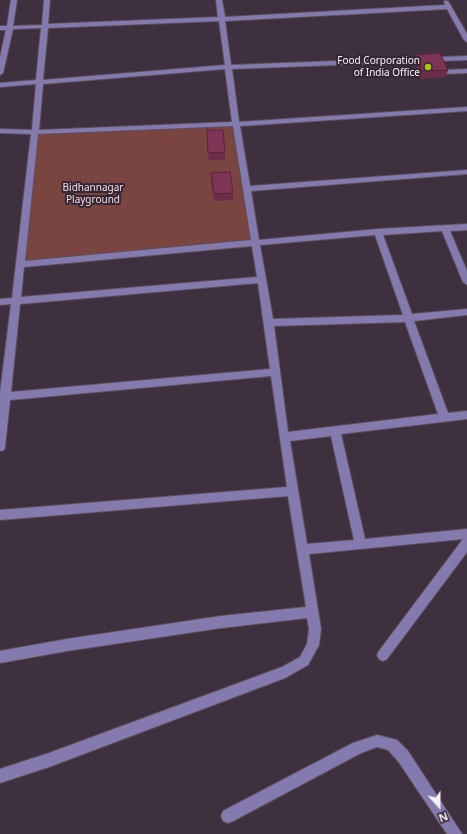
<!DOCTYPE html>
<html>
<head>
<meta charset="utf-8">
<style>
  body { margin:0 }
  #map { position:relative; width:467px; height:834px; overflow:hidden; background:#3f3040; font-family:"Noto Sans",sans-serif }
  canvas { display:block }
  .north { position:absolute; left:419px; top:786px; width:40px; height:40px; -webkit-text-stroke:3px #352636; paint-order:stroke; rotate:159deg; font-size:11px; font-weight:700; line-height:16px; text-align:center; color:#faf0fa }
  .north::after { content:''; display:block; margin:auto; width:14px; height:18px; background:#faf0fa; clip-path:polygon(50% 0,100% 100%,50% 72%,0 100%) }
</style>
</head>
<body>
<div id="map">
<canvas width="467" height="834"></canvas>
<div class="north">N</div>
</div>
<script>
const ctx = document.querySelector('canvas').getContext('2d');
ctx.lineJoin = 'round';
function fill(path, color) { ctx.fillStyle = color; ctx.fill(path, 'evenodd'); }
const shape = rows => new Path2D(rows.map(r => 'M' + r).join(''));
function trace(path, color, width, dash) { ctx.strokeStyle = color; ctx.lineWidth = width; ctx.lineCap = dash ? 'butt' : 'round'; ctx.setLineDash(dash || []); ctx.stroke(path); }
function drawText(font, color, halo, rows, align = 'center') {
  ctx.font = font + ' "Noto Sans",sans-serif'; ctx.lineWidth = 4; ctx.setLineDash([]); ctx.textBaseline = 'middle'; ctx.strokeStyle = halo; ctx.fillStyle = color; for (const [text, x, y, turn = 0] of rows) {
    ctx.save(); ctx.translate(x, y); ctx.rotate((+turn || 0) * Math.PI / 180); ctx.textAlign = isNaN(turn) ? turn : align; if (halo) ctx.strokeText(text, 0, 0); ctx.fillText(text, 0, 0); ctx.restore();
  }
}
const green = shape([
  [236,124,256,243,20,264,35,132]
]);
const minor = shape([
  [11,0,17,0,13,26,42,25,44,0,50,0,48,24,218,17,216,0,222,0,225,17,445,5,444,1,448,1,467,34,467,42,464,40,447,9,225,21,231,65,467,56,467,60,232,69,239,122,467,107,467,111,240,126,250,186,467,170,467,174,251,191,259,240,378,229,467,224,467,230,450,231,467,271,467,285,463,282,442,231,383,235,412,314,467,309,467,315,414,321,448,413,467,411,467,419,341,434,365,539,467,529,467,552,387,659,383,661,379,659,377,655,379,651,463,539,309,554,321,629,319,645,308,665,285,678,49,767,0,783,0,769,49,753,282,667,300,657,307,644,309,629,307,618,221,628,67,651,0,663,0,651,67,639,221,616,306,607,288,496,0,520,0,510,287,487,271,376,10,400,5,447,4,450,0,451,0,393,11,304,0,305,0,299,12,298,31,134,0,133,0,129,32,130,36,84,0,87,0,83,36,80,41,28,13,29,3,73,0,75,0,57,6,30,0,30,0,26,7,26,11,0],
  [219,21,225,65,43,80,48,28,219,21],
  [225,69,232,122,39,130,43,84,225,69],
  [233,126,251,240,25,261,38,134,233,126],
  [375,235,403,315,273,319,260,245,375,235],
  [252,246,257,277,21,297,24,267,252,246],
  [258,283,270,369,11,392,20,304,258,283],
  [405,322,438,414,288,432,274,326,405,322],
  [331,436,354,540,307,544,290,441,331,436],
  [467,69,467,73,443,74,440,72,443,70,467,69],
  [377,735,397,740,408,751,462,834,447,834,398,761,388,750,377,747,361,753,233,821,228,823,223,821,221,816,223,811,353,743,377,735]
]);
const wall = shape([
  [415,55,448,70,446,77,421,79,413,62],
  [207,137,225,152,225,160,209,160],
  [211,173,233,193,233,200,214,201,211,181]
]);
const building = shape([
  [440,53,448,70,422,71,415,55,440,53],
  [207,130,223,130,225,152,208,153,207,130],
  [230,172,233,193,214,194,211,173,230,172]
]);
const markers = [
  [428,67,4,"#afc504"]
];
const farPoinames = [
  ["Food Corporation",420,61],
  ["of India Office",420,73]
];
const farParknames = [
  ["Bidhannagar",93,188],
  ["Playground",93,200]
];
fill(green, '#7a4540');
trace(minor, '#5d4f5e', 2);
fill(minor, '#847aad');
fill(wall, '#6c2d49');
fill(building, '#7e3455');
trace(building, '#58243c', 1);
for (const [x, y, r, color] of markers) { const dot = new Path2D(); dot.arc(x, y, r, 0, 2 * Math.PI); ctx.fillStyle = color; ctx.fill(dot); trace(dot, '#352636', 1.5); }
drawText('10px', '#faf0fa', '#352636', farPoinames, 'right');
drawText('10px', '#f6dddb', '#352636', farParknames);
</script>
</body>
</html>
